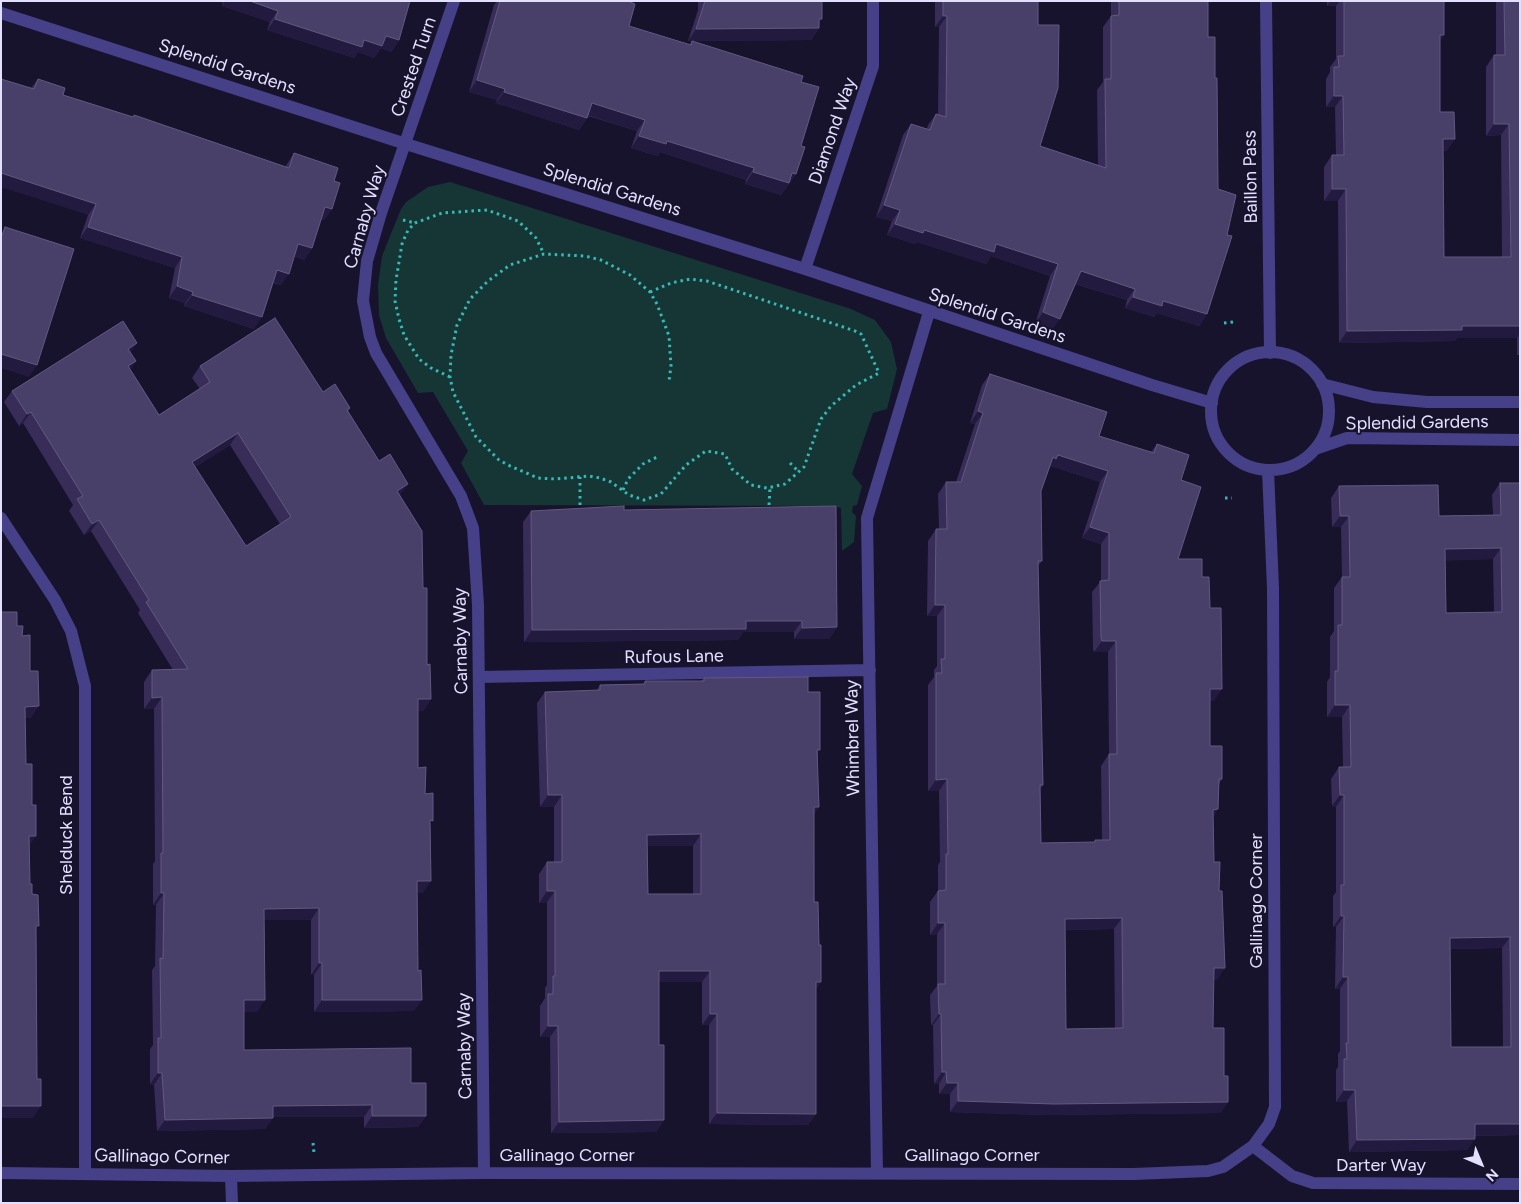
<!DOCTYPE html>
<html>
<head>
<meta charset="utf-8">
<style>
  body { margin:0 }
  #map { position:relative; width:1521px; height:1204px; overflow:hidden; background:#18132c; font-family:Figtree,sans-serif }
  canvas { display:block }
  .frame { position:absolute; inset:0; border:2px solid #e3dffe; pointer-events:none }
  .north { position:absolute; left:1456px; top:1139px; width:50px; height:50px; -webkit-text-stroke:4px #18132c; paint-order:stroke; rotate:135deg; font-size:14px; font-weight:700; line-height:20px; text-align:center; color:#e3dffe }
  .north::after { content:''; display:block; margin:auto; width:18px; height:22px; background:#e3dffe; clip-path:polygon(50% 0,100% 100%,50% 72%,0 100%) }
</style>
</head>
<body>
<div id="map">
<canvas width="1521" height="1204"></canvas>
<div class="frame"></div>
<div class="north">N</div>
</div>
<script>
const ctx = document.querySelector('canvas').getContext('2d');
ctx.lineJoin = 'round';
function fill(path, color) { ctx.fillStyle = color; ctx.fill(path, 'evenodd'); }
const shape = rows => new Path2D(rows.map(r => 'M' + r).join(''));
function trace(path, color, width, dash) { ctx.strokeStyle = color; ctx.lineWidth = width; ctx.lineCap = dash ? 'butt' : 'round'; ctx.setLineDash(dash || []); ctx.stroke(path); }
function drawText(font, color, halo, rows, align = 'center') {
  ctx.font = font + ' Figtree,sans-serif'; ctx.lineWidth = 4; ctx.setLineDash([]); ctx.textBaseline = 'middle'; ctx.strokeStyle = halo; ctx.fillStyle = color; for (const [text, x, y, turn = 0] of rows) {
    ctx.save(); ctx.translate(x, y); ctx.rotate((+turn || 0) * Math.PI / 180); ctx.textAlign = isNaN(turn) ? turn : align; if (halo) ctx.strokeText(text, 0, 0); ctx.fillText(text, 0, 0); ctx.restore();
  }
}
const green = shape([
  [450,182,851,309,875,320,891,342,897,369,887,409,873,413,852,474,862,486,857,505,853,506,852,512,856,516,854,542,842,551,841,508,832,506,484,505,461,463,468,451,433,392,418,393,386,338,379,315,378,285,382,256,401,209,406,202,428,187]
]);
const path = shape([
  [403,220,415,223],
  [650,292,671,283,690,279,707,281,855,331,861,334,879,373,856,385,831,406,821,419,804,467,785,484,767,488,751,485,732,469,725,454,706,451,686,465,661,494,644,500,629,495,611,482,600,478,589,476,556,479,538,478,510,466,499,460,476,437,453,392,450,377,451,355,457,325,470,299,488,281,510,265,544,254,585,256,601,260,630,275,650,292,657,304,669,336,671,366,669,381],
  [1224,323,1233,322],
  [450,377,431,368,419,359,404,335,399,319,395,301,396,280,402,244,408,230,415,223,442,213,487,210,518,221,536,238,544,254],
  [790,463,799,472],
  [623,490,628,479,643,464,657,457],
  [1225,498,1232,498],
  [580,505,580,477],
  [769,505,770,488],
  [313,1143,314,1153]
]);
const minor = shape([
  [454,1,381,213,367,261,363,301,370,337,376,353,461,496,473,528,478,605,484,1173],
  [1266,1,1270,353],
  [1,13,406,144,805,269,1152,385,1212,403],
  [805,269,873,66,873,1],
  '1211 411a59 59 0 1 1 118 0a59 59 0 1 1-118 0Z',
  [1322,384,1373,397,1427,402,1520,402],
  [1315,449,1347,438,1520,440],
  [1,518,55,600,71,631,85,686,85,1173],
  [479,677,870,670],
  [1253,1146,1292,1176,1313,1183,1520,1184],
  [1,1173,231,1176,484,1173,1134,1174,1208,1171,1223,1167,1253,1146,1269,1124,1275,1107,1273,588,1268,470],
  [877,1173,867,518,929,312],
  [231,1176,232,1203]
]);
const wall = shape([
  [223,1,410,1,399,40,391,52,381,48,374,58,358,52,354,58,267,30,270,22,222,6],
  [497,1,628,1,629,26,689,45,692,41,801,82,801,146,796,174,781,195,745,184,746,180,660,152,658,156,631,148,637,131,588,116,587,118,579,130,496,103,497,100,469,92,494,5],
  [698,1,822,1,819,28,811,40,688,41,698,10],
  [935,1,1038,1,1040,146,1098,165,1097,90,1103,82,1103,27,1111,16,1111,1,1208,1,1207,314,1199,326,1157,313,1154,317,1125,308,1127,300,1075,284,1052,330,1035,324,1050,276,991,256,986,264,917,242,915,244,887,235,892,221,876,217,903,135,911,124,927,129,928,125,936,114,938,115,939,27,935,27],
  [1327,1,1444,1,1444,35,1440,41,1440,112,1447,151,1443,151,1444,257,1502,257,1501,135,1486,136,1486,67,1494,55,1496,55,1496,1,1520,1,1520,355,1517,355,1517,338,1457,338,1454,341,1339,343,1338,201,1324,201,1324,167,1332,155,1336,155,1335,107,1326,107,1326,79,1330,72,1330,67,1336,59,1336,6,1327,6],
  [38,79,63,95,133,117,134,115,285,167,294,153,334,181,332,209,324,220,321,220,312,248,304,260,294,256,281,285,273,283,254,329,184,306,185,303,169,298,175,268,80,238,88,215,31,88],
  [137,343,130,352,136,361,130,369,159,415,200,389,192,378,200,366,323,392,350,408,348,411,400,495,423,588,427,665,431,699,423,711,418,711,418,768,425,794,430,825,423,893,417,893,414,1011,314,1012,314,975,311,975,311,920,264,920,257,1012,244,1012,244,1050,411,1083,426,1116,418,1127,364,1128,364,1117,273,1117,265,1129,157,1131,154,1085,150,1084,150,1049,153,1045,152,970,155,966,156,905,153,905,153,864,155,861,154,709,144,709,144,682,152,670,173,670,138,613,140,610,91,531,84,535,69,511,73,505,23,423,19,426,4,402,12,391],
  [230,445,280,524,246,546,195,467],
  [990,374,1099,436,1151,452,1157,444,1181,480,1178,559,1202,577,1210,608,1214,701,1210,701,1210,746,1222,779,1219,784,1213,817,1217,980,1213,980,1213,1028,1224,1076,1228,1102,1220,1113,1046,1115,950,1112,950,1094,939,1094,939,1084,934,1084,933,1025,931,1025,930,995,937,986,937,934,930,935,930,902,938,891,938,865,940,862,939,791,928,791,928,685,934,677,934,670,937,666,937,616,927,616,928,541,936,529,939,529,938,494,946,482,956,482,975,424,970,423,982,385],
  [1051,466,1100,482,1082,538,1101,544,1101,581,1092,592,1093,649,1094,652,1108,652,1109,754,1101,766,1102,840,1095,840,1094,843,1041,843,1040,789,1043,785,1038,566,1042,561,1041,491,1049,469],
  [1114,929,1115,1028,1066,1029,1065,930],
  [1500,483,1520,483,1520,1135,1475,1136,1467,1150,1349,1152,1347,1101,1336,1102,1336,1070,1338,1067,1338,1054,1340,1051,1340,989,1335,989,1336,927,1333,927,1333,896,1336,892,1336,807,1332,806,1331,779,1339,767,1343,767,1342,717,1327,717,1327,682,1330,677,1330,637,1334,631,1334,588,1342,577,1341,527,1332,527,1331,498,1339,486,1439,516,1493,515,1492,495],
  [1493,559,1494,612,1446,613,1445,560],
  [1502,948,1503,1047,1451,1047,1450,949],
  [624,510,837,627,829,639,794,639,794,632,743,632,738,640,524,642,523,522,531,511],
  [704,678,808,692,818,753,814,814,816,1114,808,1125,709,1124,709,1025,702,1025,702,982,659,982,659,1045,664,1120,656,1132,551,1133,550,1037,540,1037,540,1006,545,998,545,988,547,985,547,902,539,903,539,874,547,862,554,862,554,807,540,807,537,703,545,692,596,691,600,685,643,684,645,681,701,681],
  [647,846,693,846,693,894,648,894]
]);
const shadedWall = shape([
  [225,1,250,1,278,11,270,22,222,6],
  [1330,1,1340,1,1336,6,1327,6],
  [943,16,947,16,939,27,935,27],
  [275,19,364,40,386,36,399,40,391,52,381,48,374,58,358,52,354,58,267,30],
  [822,19,816,28,819,28,811,40,688,41,696,29],
  [1440,35,1444,35,1436,47],
  [477,80,505,89,497,100,469,92],
  [504,92,587,118,579,130,496,103],
  [1334,96,1343,96,1335,107,1326,107],
  [592,103,645,120,637,131,584,114],
  [1494,124,1509,124,1501,135,1486,136],
  [639,136,667,141,754,168,746,180,660,152,658,156,631,148],
  [1443,139,1455,139,1447,151,1435,151],
  [753,172,792,173,796,174,781,195,745,184],
  [1,173,96,204,88,215,1,187],
  [1332,189,1346,189,1338,201,1324,201],
  [884,205,900,210,892,221,876,217],
  [325,207,332,209,324,220,317,219],
  [895,224,996,244,1058,264,1050,276,991,256,986,264,917,242,915,244,887,235],
  [88,227,182,257,175,268,80,238],
  [298,244,312,248,304,260,290,255],
  [277,270,289,274,281,285,270,281],
  [1081,271,1135,289,1127,300,1073,283],
  [177,286,193,292,185,303,169,298],
  [192,295,262,317,254,329,184,306],
  [1133,297,1163,301,1207,314,1199,326,1157,313,1154,317,1125,308],
  [1043,312,1060,319,1052,330,1035,324],
  [1462,326,1520,326,1520,334,1517,338,1457,338,1454,341,1339,343,1347,331],
  [137,343,129,355,128,349],
  [1,354,37,365,29,377,1,368],
  [136,361,128,373,128,366],
  [978,411,983,413,975,424,970,423],
  [31,412,23,423,19,426,27,414],
  [238,433,230,445,184,474,192,462],
  [1058,455,1108,471,1100,482,1051,466,1048,470,1053,457],
  [408,484,400,495,389,502,397,491],
  [1340,516,1349,516,1341,527,1332,527],
  [99,520,91,531,84,535,92,524],
  [1090,527,1109,533,1101,544,1082,538],
  [1501,548,1493,559,1437,561,1445,549],
  [935,605,945,605,937,616,927,616],
  [746,621,802,621,794,632,743,632,738,640,524,642,532,630],
  [837,627,829,639,794,639,802,628],
  [1102,641,1116,641,1108,652,1094,652],
  [1210,689,1222,689,1214,701,1202,701],
  [162,697,154,709,144,709,152,698],
  [418,699,431,699,423,711,410,711],
  [1335,705,1350,705,1342,717,1327,717],
  [39,706,31,718,17,718,25,707],
  [947,779,939,791,928,791,936,780],
  [548,795,562,795,554,807,540,807],
  [1340,795,1344,795,1336,807,1332,806],
  [814,807,819,807,811,819],
  [1218,809,1211,821,1213,810],
  [701,834,693,846,639,846,647,835],
  [29,836,36,836,28,847],
  [417,881,431,881,423,893,409,893],
  [547,891,555,891,547,902,539,903],
  [161,893,164,893,156,905,153,905],
  [319,908,311,920,256,920,264,909],
  [1341,916,1344,916,1336,927,1333,927],
  [1122,918,1114,929,1057,930,1065,919],
  [938,923,945,923,937,934,930,935],
  [1510,937,1502,948,1442,949,1450,938],
  [319,963,322,963,314,975,311,975],
  [1214,968,1225,968,1217,980,1206,980],
  [659,971,710,971,702,982,651,982],
  [1343,977,1348,977,1340,989,1335,989],
  [816,982,821,982,813,994],
  [244,1000,265,1000,257,1012,236,1012],
  [322,1000,422,1000,414,1011,314,1012],
  [710,1014,717,1014,709,1025,702,1025],
  [939,1014,941,1014,933,1025,931,1025],
  [548,1026,558,1026,550,1037,540,1037],
  [942,1072,946,1072,939,1084,934,1084],
  [158,1073,162,1073,154,1085,150,1084],
  [947,1083,958,1083,950,1094,939,1094],
  [1344,1090,1355,1090,1347,1101,1336,1102],
  [958,1101,1228,1102,1220,1113,1046,1115,950,1112],
  [372,1105,364,1117,265,1117,273,1106],
  [1,1106,41,1106,33,1118,1,1118],
  [717,1113,816,1114,808,1125,709,1124],
  [372,1116,426,1116,418,1127,364,1128],
  [273,1118,265,1129,157,1131,165,1120],
  [664,1120,656,1132,551,1133,559,1122],
  [1475,1124,1520,1124,1520,1135,1467,1136],
  [1475,1139,1467,1150,1349,1152,1357,1140]
]);
const building = shape([
  [250,1,410,1,399,40,386,36,382,46,364,40,362,47,275,19,278,11,250,1],
  [500,1,628,1,635,4,629,26,691,45,692,41,803,76,801,82,819,87,801,146,805,147,796,174,792,173,789,183,753,172,754,168,667,141,666,144,639,136,645,120,592,103,587,118,504,92,505,89,477,80,500,1],
  [705,1,822,1,822,19,819,19,819,28,696,29,705,1],
  [943,1,1038,1,1038,25,1059,25,1058,88,1040,146,1106,168,1105,79,1111,79,1111,16,1119,15,1119,1,1208,1,1208,37,1215,37,1215,78,1217,78,1218,189,1236,195,1227,235,1232,236,1207,314,1163,301,1162,306,1133,297,1135,289,1081,271,1060,319,1043,312,1058,264,996,244,994,252,924,230,923,233,895,224,900,210,884,205,911,124,930,130,936,114,946,117,947,16,943,16,943,1],
  [1344,1,1444,1,1444,35,1440,35,1440,112,1454,112,1455,139,1443,139,1444,257,1511,257,1509,124,1494,124,1494,55,1505,55,1504,1,1520,1,1520,326,1462,326,1462,330,1347,331,1346,189,1332,189,1332,155,1344,155,1343,96,1334,96,1334,67,1339,67,1338,56,1344,56,1344,1],
  [1,79,34,89,38,79,65,88,63,95,133,117,134,115,289,168,294,153,338,168,334,181,340,183,332,209,325,207,312,248,298,244,289,274,277,270,262,317,192,295,193,292,177,286,182,257,88,227,96,204,1,173,1,79],
  [5,227,74,249,37,365,1,354,1,238,5,227],
  [275,318,323,392,335,384,350,408,347,410,379,461,390,454,408,484,397,491,422,531,423,588,427,588,427,665,430,664,431,699,418,699,418,768,426,767,425,794,433,793,433,821,430,820,431,881,417,881,418,971,421,970,422,1000,322,1000,322,963,319,963,319,908,264,909,265,1000,244,1000,244,1050,411,1048,411,1083,426,1083,426,1116,372,1116,372,1105,273,1106,273,1118,165,1120,162,1073,158,1073,158,1038,161,1038,160,958,163,959,164,893,161,893,161,853,163,853,162,697,152,698,152,670,188,669,146,602,149,600,99,520,92,524,77,499,83,496,31,412,27,414,12,391,123,321,137,343,128,349,136,361,128,366,159,415,210,382,200,366,275,318],
  [238,433,291,517,246,546,192,462,238,433],
  [990,374,1107,412,1099,436,1154,453,1157,444,1189,455,1181,480,1201,487,1178,559,1202,559,1202,577,1209,577,1210,608,1221,608,1222,689,1210,689,1210,746,1222,746,1222,779,1219,779,1218,809,1213,810,1214,862,1220,862,1219,891,1222,891,1225,968,1214,968,1213,1028,1224,1028,1224,1076,1228,1076,1228,1102,1054,1104,958,1101,958,1083,947,1083,946,1072,942,1072,941,1014,939,1014,938,984,945,984,945,923,938,923,938,891,946,890,946,854,948,854,947,779,936,780,936,673,942,673,941,659,945,659,945,605,935,605,936,529,947,529,946,482,961,482,983,413,978,411,990,374],
  [1058,455,1108,471,1090,527,1109,533,1109,580,1100,581,1101,637,1102,641,1116,641,1117,754,1109,754,1110,840,1095,840,1095,842,1041,843,1040,785,1043,785,1038,561,1042,561,1041,491,1053,457,1056,459,1058,455],
  [1122,918,1123,1028,1066,1029,1065,919,1122,918],
  [1500,483,1520,483,1520,1124,1475,1124,1475,1139,1357,1140,1355,1090,1344,1090,1344,1059,1347,1059,1346,1043,1348,1043,1348,977,1343,977,1344,916,1341,916,1341,885,1344,885,1344,795,1340,795,1339,767,1351,767,1350,705,1335,705,1335,671,1338,671,1338,625,1342,625,1342,577,1350,577,1349,516,1340,516,1339,486,1438,485,1439,516,1501,515,1500,483],
  [1501,548,1502,612,1446,613,1445,549,1501,548],
  [1510,937,1511,1047,1451,1047,1450,938,1510,937],
  [624,506,624,510,836,506,837,627,802,628,802,621,746,621,746,629,532,630,531,511,624,506],
  [1,612,17,612,17,626,23,626,22,636,30,635,30,671,38,671,39,706,25,707,26,764,32,764,32,805,36,805,36,836,29,836,30,884,32,884,32,894,38,895,39,926,36,926,37,1079,41,1079,41,1106,1,1106,1,612],
  [808,677,808,692,820,692,820,750,817,750,819,807,814,807,814,902,818,902,819,945,821,945,821,982,816,982,816,1114,717,1113,717,1014,710,1014,710,971,659,971,659,1045,664,1045,664,1120,559,1122,558,1026,548,1026,548,994,553,994,553,976,555,976,555,891,547,891,547,862,562,862,562,795,548,795,545,692,600,690,600,685,645,684,645,681,704,681,704,678,808,677],
  [701,834,701,894,648,894,647,835,701,834]
]);
const streetNames = [
  ["Splendid Gardens",227,67,18],
  ["Crested Turn",414,67,-71],
  ["Diamond Way",833,131,-71],
  ["Baillon Pass",1251,177,-91],
  ["Splendid Gardens",612,190,17],
  ["Carnaby Way",365,217,-74],
  ["Splendid Gardens",997,316,18],
  ["Splendid Gardens",1417,423,-1],
  ["Carnaby Way",461,641,-91],
  ["Rufous Lane",674,657,-1],
  ["Whimbrel Way",853,738,-91],
  ["Shelduck Bend",67,835,-90],
  ["Gallinago Corner",1257,901,-90],
  ["Carnaby Way",465,1046,-91],
  ["Gallinago Corner",567,1156],
  ["Gallinago Corner",972,1156],
  ["Gallinago Corner",162,1157,1],
  ["Darter Way",1381,1166]
];
fill(green, '#163535');
trace(path, '#37bab7', 3, [2.5, 4]);
trace(minor, '#454088', 12);
fill(wall, '#372d58');
fill(shadedWall, '#231b3f');
fill(building, '#49406a');
trace(building, '#625981', 1);
drawText('18px', '#e3dffe', '#18132c', streetNames);
</script>
</body>
</html>
